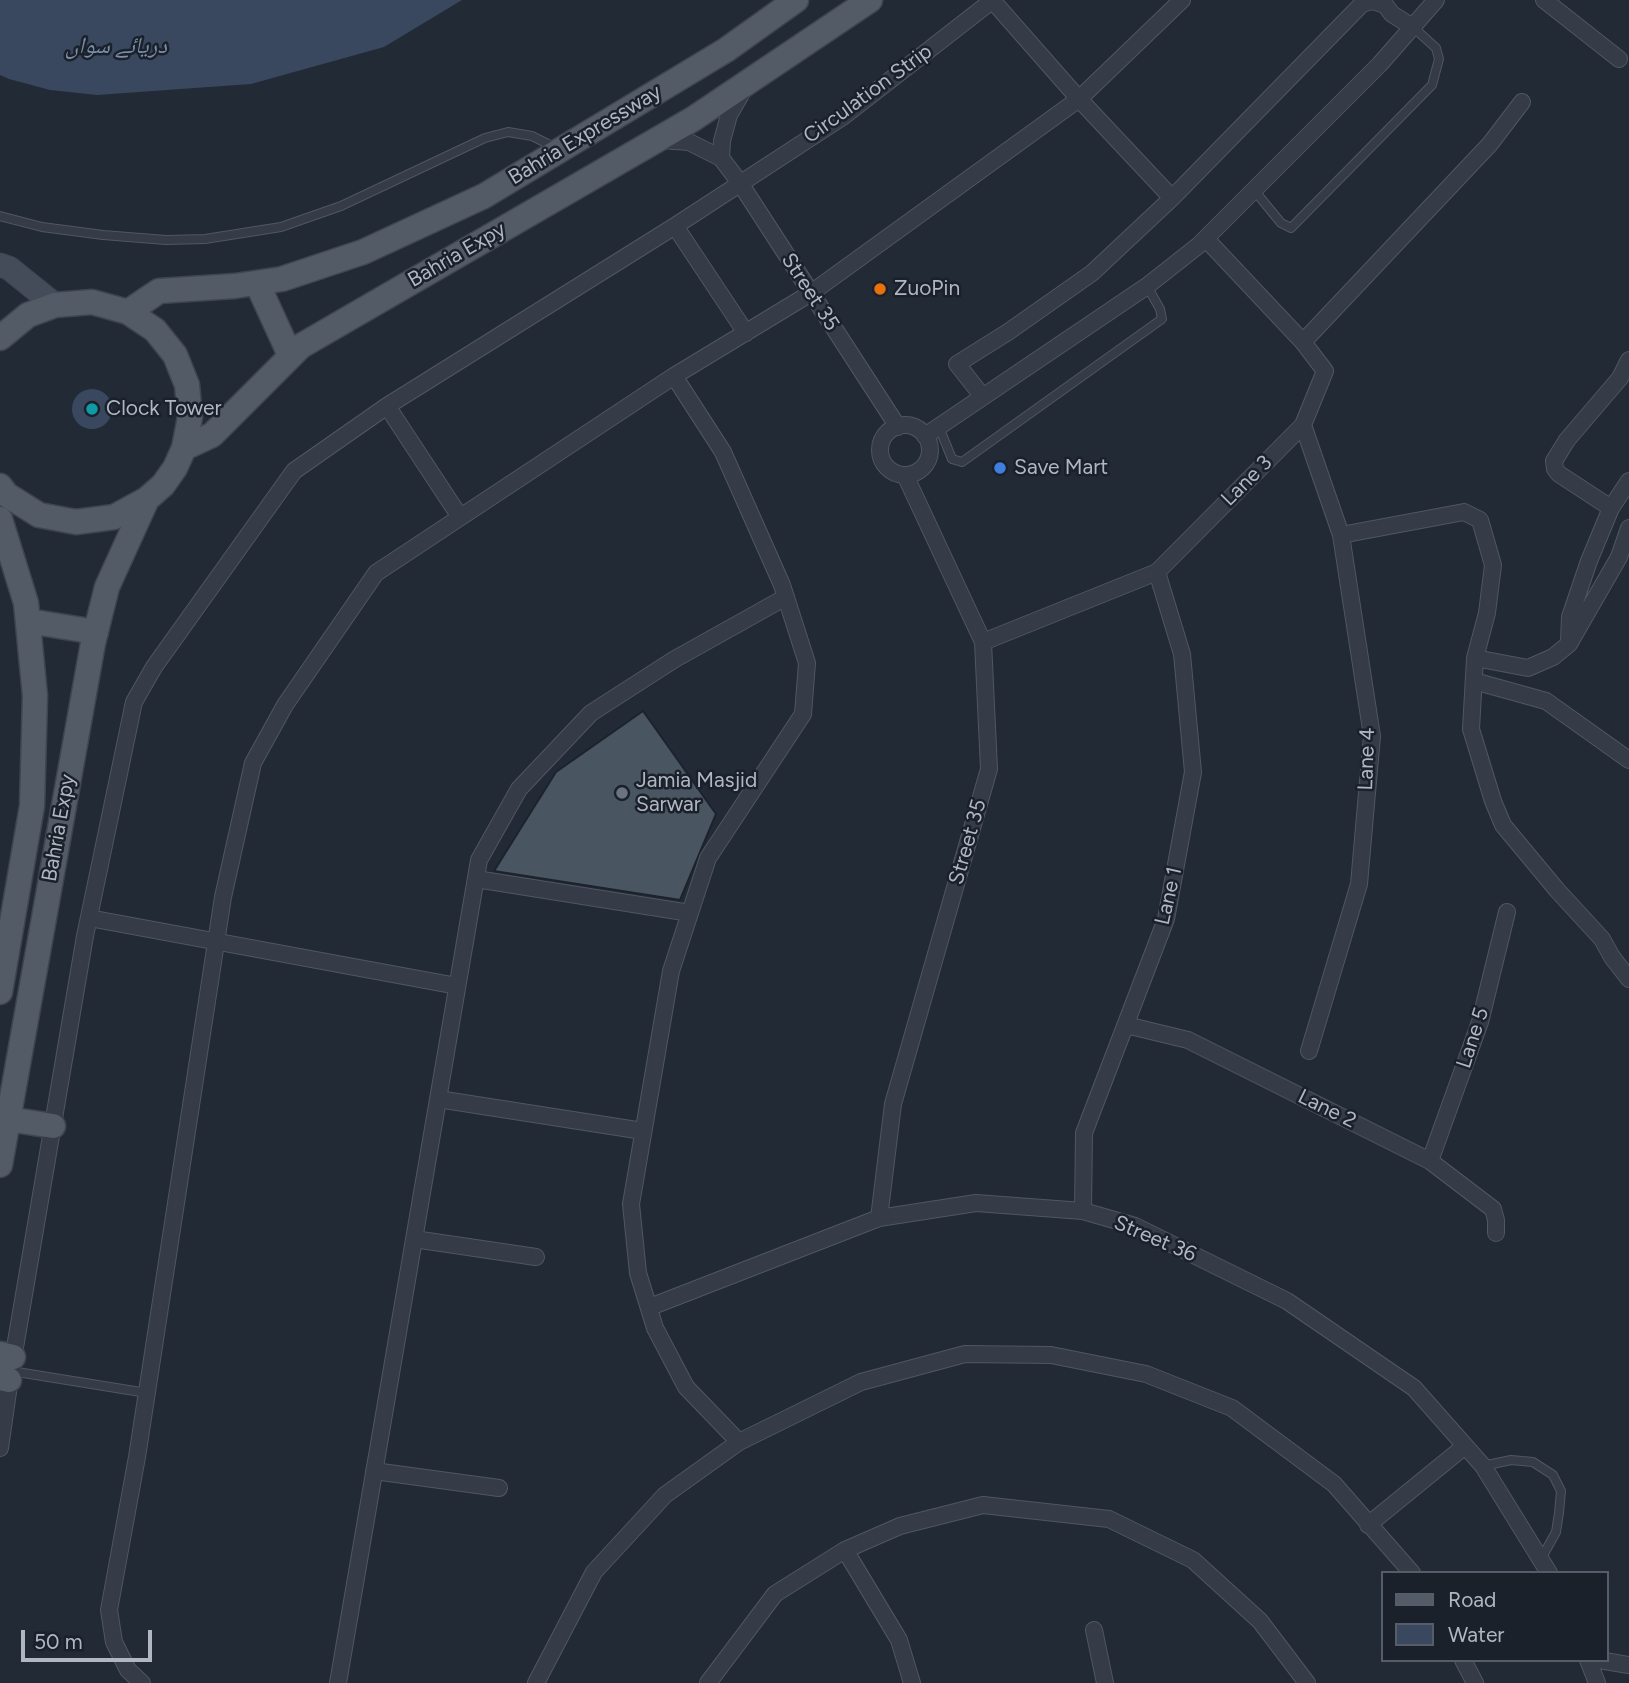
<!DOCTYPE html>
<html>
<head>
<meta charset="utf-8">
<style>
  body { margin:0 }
  #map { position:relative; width:1629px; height:1683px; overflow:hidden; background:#222a36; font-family:Figtree,sans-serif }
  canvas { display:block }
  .legend { position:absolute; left:1381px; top:1571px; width:228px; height:91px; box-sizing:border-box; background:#1b212b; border:2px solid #575d68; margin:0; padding:9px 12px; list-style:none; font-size:21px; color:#b0b7c3 }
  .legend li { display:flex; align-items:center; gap:14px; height:35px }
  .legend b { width:35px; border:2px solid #575d68 }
  .scale { position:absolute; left:21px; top:1630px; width:131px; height:32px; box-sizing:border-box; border:4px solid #b0b7c3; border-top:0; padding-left:9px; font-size:21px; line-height:24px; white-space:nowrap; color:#b0b7c3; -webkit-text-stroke:5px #1b212b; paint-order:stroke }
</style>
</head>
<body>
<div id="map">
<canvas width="1629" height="1683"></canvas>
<ul class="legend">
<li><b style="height:9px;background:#535b67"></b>Road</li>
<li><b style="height:19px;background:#39485e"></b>Water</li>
</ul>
<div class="scale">50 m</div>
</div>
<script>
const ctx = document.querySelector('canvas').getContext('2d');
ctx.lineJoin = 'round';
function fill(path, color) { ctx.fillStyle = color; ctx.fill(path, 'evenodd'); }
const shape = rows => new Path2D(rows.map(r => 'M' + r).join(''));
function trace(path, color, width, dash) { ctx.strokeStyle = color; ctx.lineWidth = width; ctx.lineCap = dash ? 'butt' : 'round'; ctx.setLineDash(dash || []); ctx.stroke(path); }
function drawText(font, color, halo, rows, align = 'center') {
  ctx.font = font + ' Figtree,"Noto Naskh Arabic",sans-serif'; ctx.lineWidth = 5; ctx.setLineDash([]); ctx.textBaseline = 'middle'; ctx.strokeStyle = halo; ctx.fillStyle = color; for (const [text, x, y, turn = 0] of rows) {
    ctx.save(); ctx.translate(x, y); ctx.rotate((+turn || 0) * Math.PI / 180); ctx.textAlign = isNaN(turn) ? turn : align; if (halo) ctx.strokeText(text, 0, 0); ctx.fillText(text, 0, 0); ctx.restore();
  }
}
const water = shape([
  [0,0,462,0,384,47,251,84,97,95,50,90,9,79,0,75],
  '72 409a20 20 0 1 1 40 0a20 20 0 1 1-40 0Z'
]);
const building = shape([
  [643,711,716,814,680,900,494,871,556,772,643,711]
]);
const lane = shape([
  [1254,190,1281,223,1291,228,1432,85,1439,59,1436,48,1414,28],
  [0,216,42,227,103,235,166,240,205,239,281,227,341,206,485,138,508,132,532,136,556,148],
  [939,427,952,459,962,462,1162,319,1160,309,1147,286],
  [11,1371,147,1393],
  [1483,1466,1511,1460,1533,1462,1553,1475,1561,1491,1559,1513,1556,1532,1541,1559]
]);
const street = shape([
  [992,0,1079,99,1172,198],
  [1544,0,1619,59],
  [661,140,689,142,721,158,740,183,898,427],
  [721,158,722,141,729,115,744,89],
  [675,226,746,333],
  [1303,342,1490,144,1522,102],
  [674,376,723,452,782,585,807,663,803,714,708,858,671,971,631,1204,638,1273,655,1328,686,1387,739,1442],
  [983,397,957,364,1008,332,1092,273,1172,198,1362,4,1372,1,1385,5,1392,14,1414,28],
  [387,406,460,517],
  [1303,425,1341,535,1372,736,1359,884,1309,1051],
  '880 450a25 25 0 1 1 50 0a25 25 0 1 1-50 0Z',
  [925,436,1147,286,1199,245,1380,64,1436,0],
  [1611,508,1559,474,1555,469,1554,461,1567,440,1620,378,1629,360],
  [1341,535,1464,512,1480,520,1493,565,1487,613,1475,658,1528,668,1553,657,1569,644,1619,557,1629,528],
  [1569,641,1570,617,1589,561,1611,508,1629,481],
  [983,642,1157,572,1303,425,1325,371,1303,342,1206,239],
  [1475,658,1471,729,1493,801,1503,825,1557,890,1602,939,1612,957,1629,979],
  [1474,681,1546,701,1629,760],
  [476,879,690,913],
  [89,918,457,986],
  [1126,1025,1188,1040,1430,1161,1493,1209,1496,1220,1496,1233],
  [438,1099,643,1131],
  [1430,1161,1480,1022,1507,912],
  [1083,1211,1084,1133,1166,919,1193,772,1182,654,1157,572],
  [879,1218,893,1104,989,769,983,642,905,475],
  [414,1239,536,1257],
  [650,1307,879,1218,976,1203,1083,1211,1135,1226,1287,1301,1414,1388,1483,1466,1549,1573],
  [0,1448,11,1371,85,936,134,702,154,667,294,471,387,406,675,226,844,116,993,0],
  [374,1471,499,1488],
  [1368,1525,1465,1446],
  [845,1550,899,1640,912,1683],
  [1094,1630,1105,1683],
  [1463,1660,1475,1683],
  [1588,1660,1597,1683],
  [1599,1660,1629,1665],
  [142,1683,128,1670,114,1642,109,1610,137,1457,223,897,253,763,285,705,376,573,674,376,811,293,1079,99,1182,0],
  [338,1683,479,860,519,789,591,713,675,659,786,597],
  [536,1683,594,1572,665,1495,739,1442,861,1382,965,1354,1051,1355,1146,1374,1232,1408,1334,1484,1412,1573],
  [708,1683,775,1594,845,1550,900,1526,983,1505,1109,1519,1193,1560,1260,1621,1307,1683]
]);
const secondary = shape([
  [0,265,9,268,55,305]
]);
const primary = shape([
  [257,283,290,355],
  [128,312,159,291,235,286,282,279,363,252,484,196,726,50,796,0],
  [0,338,28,315,55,305,92,302,128,312,155,330,175,355,187,385,190,417,184,448,175,468,163,485,147,499,114,517,76,522,39,515,7,495,0,486],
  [184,448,212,435,301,346,693,119,870,0],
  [0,519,26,603,35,696,32,806,0,992],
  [28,621,96,632],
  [8,1119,53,1126],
  [0,1165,93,643,107,587,147,499],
  [0,1354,13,1357],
  [0,1378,9,1380]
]);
const markers = [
  [880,289,7,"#e8710a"],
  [92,409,7,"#0f9aa8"],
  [1000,468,7,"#3f7fe0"],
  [622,793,7,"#6b7280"]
];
const streetNames = [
  ["Circulation Strip",868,94,-36],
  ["Bahria Expressway",585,135,-31],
  ["Bahria Expy",457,255,-30],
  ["Street 35",810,292,57],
  ["Lane 3",1247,481,-45],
  ["Lane 4",1367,759,-88],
  ["Bahria Expy",59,828,-80],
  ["Street 35",968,842,-74],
  ["Lane 1",1169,896,-77],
  ["Lane 5",1473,1038,-72],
  ["Lane 2",1327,1109,26],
  ["Street 36",1155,1239,23]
];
const poiNames = [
  ["ZuoPin",894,289],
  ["Clock Tower",106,409],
  ["Save Mart",1014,468],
  ["Jamia Masjid",636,781],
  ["Sarwar",636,805]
];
const waterNames = [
  ["دریائے سواں",116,46]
];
fill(water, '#39485e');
fill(building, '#4a5562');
trace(building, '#1d232d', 2);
trace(lane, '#505761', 10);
trace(street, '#505761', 18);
trace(secondary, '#3f4550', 25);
trace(primary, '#3f4550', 27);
trace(lane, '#353c47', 8);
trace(street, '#353c47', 16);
trace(secondary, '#444c59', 23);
trace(primary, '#535b67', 24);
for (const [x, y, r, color] of markers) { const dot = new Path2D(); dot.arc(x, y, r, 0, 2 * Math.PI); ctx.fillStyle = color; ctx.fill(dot); trace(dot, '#1b212b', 2.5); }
drawText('21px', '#b0b7c3', '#1b212b', streetNames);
drawText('21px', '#b0b7c3', '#1b212b', poiNames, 'left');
drawText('italic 23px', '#7a8eaa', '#1b212b', waterNames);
</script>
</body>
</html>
